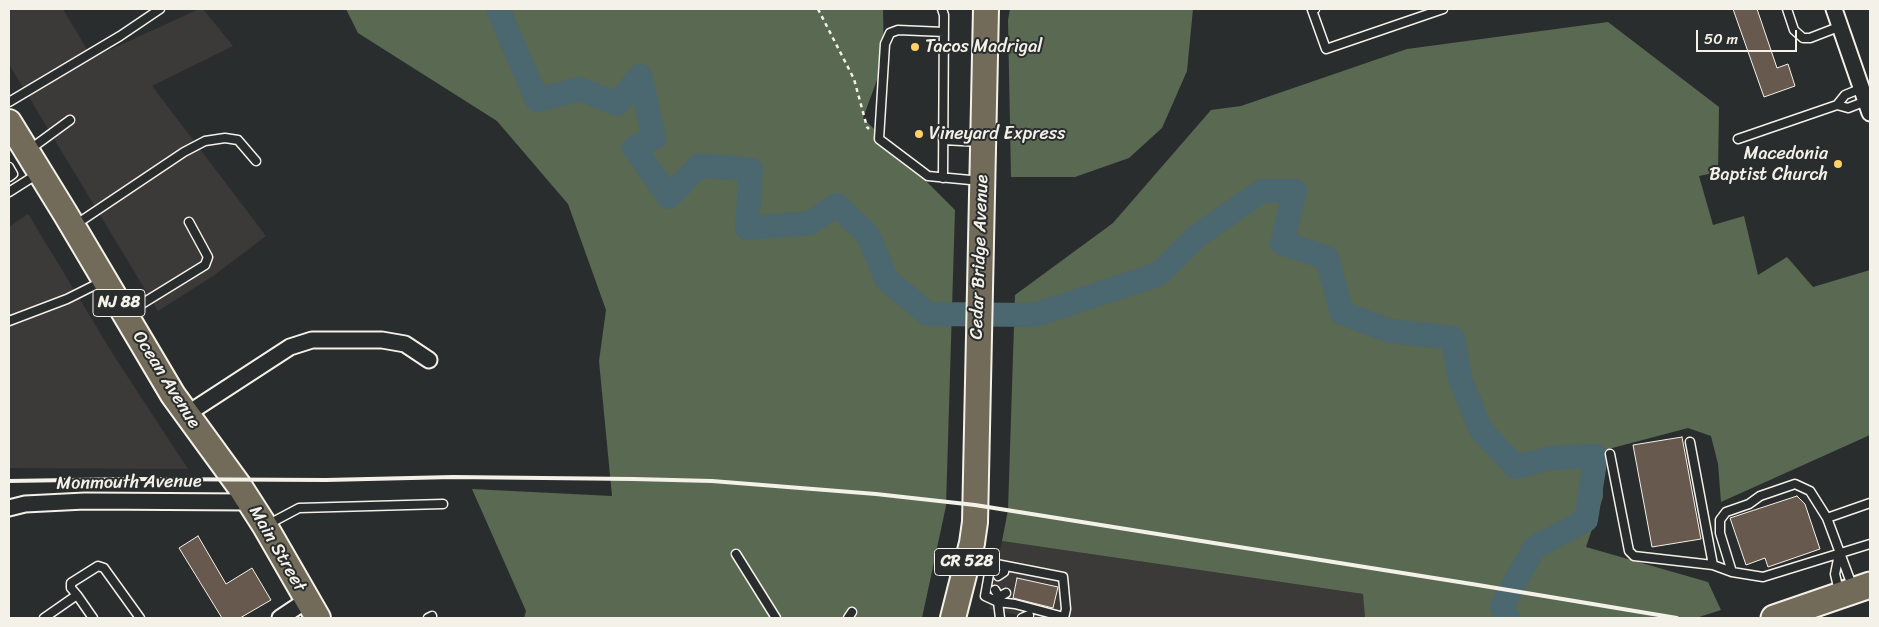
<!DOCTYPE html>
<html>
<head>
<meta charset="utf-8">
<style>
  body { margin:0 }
  #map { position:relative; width:1879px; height:627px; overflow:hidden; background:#2a2d2e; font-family:Sriracha,sans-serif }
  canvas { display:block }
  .frame { position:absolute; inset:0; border:10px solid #f4f1e8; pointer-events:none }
  .scale { position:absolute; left:1696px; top:30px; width:101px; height:22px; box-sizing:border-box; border:2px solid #f4f1e8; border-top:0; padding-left:6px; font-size:15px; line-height:18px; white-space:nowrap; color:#f4f1e8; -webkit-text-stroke:4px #2a2d2e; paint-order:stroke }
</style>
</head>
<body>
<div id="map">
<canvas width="1879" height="627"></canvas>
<div class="frame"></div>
<div class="scale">50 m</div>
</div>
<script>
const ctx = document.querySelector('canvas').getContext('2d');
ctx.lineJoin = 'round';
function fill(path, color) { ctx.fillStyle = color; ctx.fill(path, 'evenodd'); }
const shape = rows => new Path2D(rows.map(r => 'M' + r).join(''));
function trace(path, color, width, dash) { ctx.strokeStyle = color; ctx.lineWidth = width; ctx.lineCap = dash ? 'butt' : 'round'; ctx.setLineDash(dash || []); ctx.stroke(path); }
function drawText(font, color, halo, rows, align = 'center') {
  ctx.font = font + ' Sriracha,sans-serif'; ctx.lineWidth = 4; ctx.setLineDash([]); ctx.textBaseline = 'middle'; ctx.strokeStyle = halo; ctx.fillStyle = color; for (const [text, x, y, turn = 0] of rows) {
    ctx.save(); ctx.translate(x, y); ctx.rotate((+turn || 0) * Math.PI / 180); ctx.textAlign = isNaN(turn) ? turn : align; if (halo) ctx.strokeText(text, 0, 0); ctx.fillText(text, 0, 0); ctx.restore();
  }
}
const built = shape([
  [9,9,63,9,92,58,199,9,203,9,233,46,152,86,266,236,213,276,158,311,9,64],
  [28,214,116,359,188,469,9,468,9,227],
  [1002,541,1363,594,1365,618,1033,618,989,609]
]);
const green = shape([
  [346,9,883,9,884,61,863,118,955,210,946,506,922,618,524,618,526,611,472,489,612,496,599,361,606,310,568,204,497,121,358,33],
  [1010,9,1193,9,1187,71,1162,128,1129,158,1075,177,1011,177,1008,20],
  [1608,22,1719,107,1718,172,1699,176,1713,225,1744,216,1758,275,1787,257,1813,287,1870,270,1870,435,1721,502,1718,464,1711,436,1688,428,1601,451,1603,497,1586,547,1708,582,1721,610,1696,618,1365,618,1363,594,1002,541,1008,510,1015,295,1113,223,1211,110,1241,106,1407,49]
]);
const river = shape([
  [498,9,537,100,580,89,617,104,640,76,654,138,634,148,669,197,700,165,751,170,747,228,810,223,837,205,868,235,887,280,928,314,1035,315,1159,274,1197,236,1262,191,1295,191,1282,243,1327,258,1342,313,1390,331,1453,338,1460,379,1481,430,1516,467,1551,458,1596,456,1586,520,1534,548,1502,606,1508,618]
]);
const building = shape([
  [1733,9,1757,9,1777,68,1788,64,1795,86,1764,97,1733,9],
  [1682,437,1701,539,1652,547,1633,445,1682,437],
  [1797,496,1805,504,1820,549,1768,567,1765,558,1746,565,1730,518,1797,496],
  [198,536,226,584,252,568,271,600,240,618,222,618,179,548,198,536],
  [1017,578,1058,587,1053,608,1013,598,1017,578]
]);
const path = shape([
  [818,9,854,79,867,127,869,129]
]);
const service = shape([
  [942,9,944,15,943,178],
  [1315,9,1312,10,1326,49,1443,9],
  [1787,9,1794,30,1803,38,1810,38,1841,26],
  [944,32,898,30,890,33,885,44,879,139,928,176,981,181],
  [1862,88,1845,95,1837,105,1848,108,1866,101],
  [9,102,120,36,160,9],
  [1738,139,1837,105],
  [943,140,981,142],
  [29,150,70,120],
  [9,167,13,174,9,177],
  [9,192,39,173],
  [75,225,184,152,205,141,225,138,238,140,256,161],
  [127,313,205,265,208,257,189,222],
  [9,321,67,299,103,281],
  [1690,442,1713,565,1732,572,1763,577,1870,544],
  [1610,454,1629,551,1634,556,1713,565],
  [267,525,299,508,443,504],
  [736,554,776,618],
  [1839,554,1835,574,1839,591],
  [1732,572,1720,533,1720,520,1726,512,1749,504,1760,496,1795,484,1810,491,1827,518],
  [998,576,1004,572,1005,566],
  [1853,588,1827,518,1870,503],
  [995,590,999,597,1006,593],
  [77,595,93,618],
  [999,597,998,602,1015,604,1064,617],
  [44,618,77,595,71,588,71,583,98,566,104,568,140,618],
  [428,618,432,616],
  [848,618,852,612],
  [1000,618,998,602,985,596,991,563,1063,577,1066,609,1064,618],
  [1022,618,1029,615]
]);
const minor = shape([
  [1834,9,1870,113],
  [187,414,290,347,312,340,382,340,405,344,429,360],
  [9,508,25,504,85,501,249,502],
  [280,618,307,600]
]);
const primary = shape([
  [9,122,65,213,173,395,240,487,265,526,318,618],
  [953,618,972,543,975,522,986,9]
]);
const trunk = shape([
  [1774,618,1870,585]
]);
const rail = shape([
  [9,481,131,479,326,480,453,477,633,479,712,481,876,494,975,505,1478,585,1677,618]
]);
const markers = [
  [915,47,5,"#ffd166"],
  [919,134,5,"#ffd166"],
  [1838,164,5,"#ffd166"]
];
const shields = [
  [119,303,52],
  [967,562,65]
];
const shieldNames = [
  ["NJ 88",119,303],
  ["CR 528",967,562]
];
const poiNames = [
  ["Tacos Madrigal",925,47],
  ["Vineyard Express",929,134],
  ["Macedonia",1828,154,"right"],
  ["Baptist Church",1828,175,"right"]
];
const streetNames = [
  ["Cedar Bridge Avenue",980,257,-88],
  ["Ocean Avenue",166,380,58],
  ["Monmouth Avenue",129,483,-1],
  ["Main Street",277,549,60]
];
fill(built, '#3c3a38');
fill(green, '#596952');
trace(river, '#4b676f', 24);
fill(building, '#67594e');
trace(building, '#f4f1e8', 1);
trace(service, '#f4f1e8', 11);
trace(minor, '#f4f1e8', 19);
trace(primary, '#f4f1e8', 28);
trace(trunk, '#f4f1e8', 29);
trace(path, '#f4f1e8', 2.5, [4, 4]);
trace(service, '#2a2d2e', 8);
trace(minor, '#2a2d2e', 15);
trace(primary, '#726b5a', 24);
trace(trunk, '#726b5a', 25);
trace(rail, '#f4f1e8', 4);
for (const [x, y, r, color] of markers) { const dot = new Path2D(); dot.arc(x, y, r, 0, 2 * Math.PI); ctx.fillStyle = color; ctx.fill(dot); trace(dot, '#2a2d2e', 2); }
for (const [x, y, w] of shields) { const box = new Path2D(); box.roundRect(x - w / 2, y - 13.5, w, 27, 4); ctx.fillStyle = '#2a2d2e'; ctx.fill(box); trace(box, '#f4f1e8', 1); }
drawText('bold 16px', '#f4f1e8', null, shieldNames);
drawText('18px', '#f4f1e8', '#2a2d2e', poiNames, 'left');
drawText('18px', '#f4f1e8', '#2a2d2e', streetNames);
</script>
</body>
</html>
